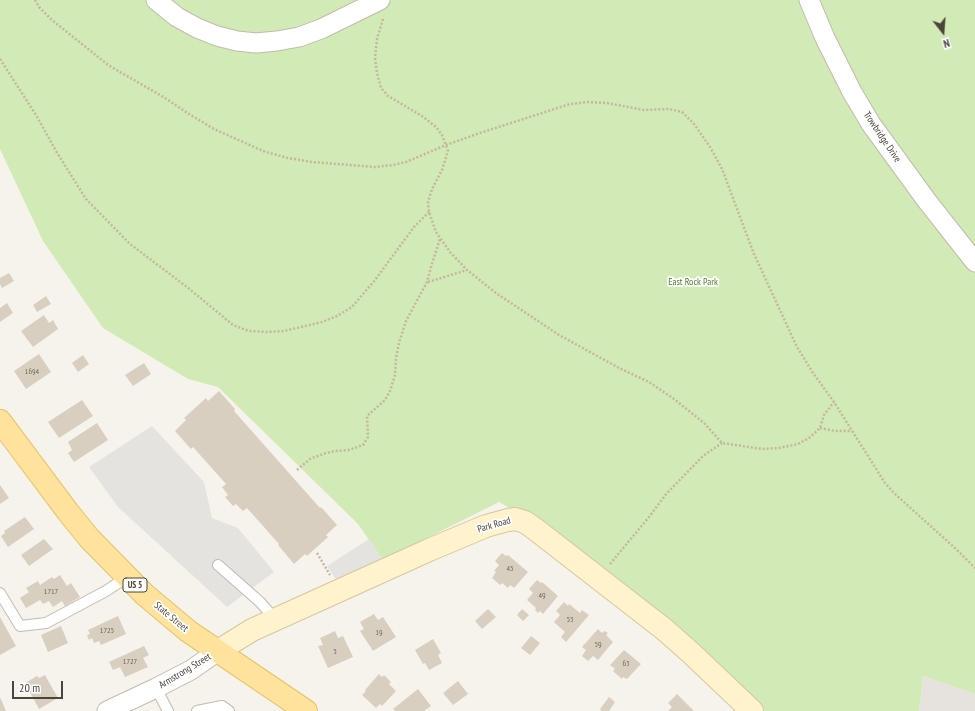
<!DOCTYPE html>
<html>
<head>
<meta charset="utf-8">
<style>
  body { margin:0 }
  #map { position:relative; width:975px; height:711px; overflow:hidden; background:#f6f3ec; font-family:"PT Sans Narrow",sans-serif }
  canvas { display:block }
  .north { position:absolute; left:923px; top:12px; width:40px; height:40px; -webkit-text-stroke:3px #fff; paint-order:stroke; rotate:163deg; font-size:11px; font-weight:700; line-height:16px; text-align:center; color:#4b4439 }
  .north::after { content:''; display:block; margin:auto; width:14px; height:18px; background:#4b4439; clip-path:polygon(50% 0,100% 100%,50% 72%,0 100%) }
  .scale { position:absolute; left:12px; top:681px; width:51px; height:18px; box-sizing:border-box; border:2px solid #4b4439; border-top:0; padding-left:5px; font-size:12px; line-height:14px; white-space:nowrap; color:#4b4439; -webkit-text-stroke:3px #fff; paint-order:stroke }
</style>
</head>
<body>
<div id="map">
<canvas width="975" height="711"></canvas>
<div class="north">N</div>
<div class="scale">20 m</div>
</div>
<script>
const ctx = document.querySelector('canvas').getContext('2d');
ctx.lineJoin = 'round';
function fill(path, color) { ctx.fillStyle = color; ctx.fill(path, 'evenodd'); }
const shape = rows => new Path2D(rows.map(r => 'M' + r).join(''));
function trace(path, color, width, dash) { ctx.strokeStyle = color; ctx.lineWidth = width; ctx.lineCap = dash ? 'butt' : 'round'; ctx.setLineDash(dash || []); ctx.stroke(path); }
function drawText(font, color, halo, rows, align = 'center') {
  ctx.font = font + ' "PT Sans Narrow",sans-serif'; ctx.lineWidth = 3.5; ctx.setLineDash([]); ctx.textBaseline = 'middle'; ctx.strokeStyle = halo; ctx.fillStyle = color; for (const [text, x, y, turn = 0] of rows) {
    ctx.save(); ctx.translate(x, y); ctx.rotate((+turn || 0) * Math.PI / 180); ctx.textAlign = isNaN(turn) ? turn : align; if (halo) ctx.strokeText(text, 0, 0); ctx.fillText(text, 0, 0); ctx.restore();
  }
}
const industrial = shape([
  [923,676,975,694,975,711,919,711]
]);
const green = shape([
  [0,0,975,0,975,694,923,676,919,711,758,711,685,642,573,544,499,502,383,560,358,524,218,387,188,379,103,328,43,241,0,149]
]);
const parking = shape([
  [152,426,204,482,212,518,238,528,274,572,227,607,118,507,89,467],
  [369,539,383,560,338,582,327,566]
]);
const building = shape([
  [9,273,14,281,2,288,0,284,0,278],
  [46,296,51,304,37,312,33,305],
  [7,303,13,313,0,322,0,308],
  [44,315,49,323,53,320,58,329,33,347,21,331],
  [39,354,51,372,26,389,14,371],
  [83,355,89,364,78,372,72,363],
  [144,363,151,374,133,386,125,375],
  [219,391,235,409,234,411,320,508,321,507,337,525,326,535,328,537,307,556,305,554,294,564,278,545,279,544,247,508,243,511,236,504,233,506,225,497,228,495,222,487,226,484,193,447,191,449,175,431,186,420,184,418,206,398,208,401],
  [82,400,93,416,59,438,48,422],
  [97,423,108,440,74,462,68,453,72,450,68,442],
  [0,485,9,498,0,504],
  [25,517,34,529,8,547,1,536,5,533,4,531],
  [44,539,53,549,29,566,21,555],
  [502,553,506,556,508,555,528,572,514,588,510,585,508,588,502,583,500,585,492,578,496,572,494,571,499,565,495,561],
  [60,575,67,586,71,583,80,597,65,606,62,601,53,607,49,601,43,604,40,600,26,608,20,598,29,592,26,588,38,581,40,585,52,577,54,579],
  [537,580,541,583,542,582,558,596,543,614,540,611,538,613,535,610,536,608,527,600,533,593,529,589],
  [564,602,568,606,569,604,580,613,582,610,589,615,566,642,561,637,565,632,554,622,560,615,556,611],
  [488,609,496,617,482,629,475,621],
  [522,609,529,615,523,621,517,615],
  [374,614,378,620,383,617,396,637,373,651,360,631,364,629,360,622],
  [118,616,126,634,101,645,99,641,94,643,92,638,89,640,87,635,90,634,88,630],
  [0,617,16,646,0,655],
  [61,626,68,643,48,652,41,635],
  [598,629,602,633,604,631,608,633,606,635,613,642,598,660,593,656,588,661,582,656,586,650,582,647],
  [335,631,338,638,343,636,353,657,328,668,318,646,323,645,320,638],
  [531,636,540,643,530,655,521,648],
  [433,639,441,653,438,655,442,663,429,670,425,663,423,664,415,650],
  [144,646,149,655,143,658,148,667,125,677,120,667,113,670,109,662],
  [624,650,641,664,627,679,623,677,622,679,613,671,615,669,610,665],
  [379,674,382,677,384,675,391,682,389,684,396,691,382,706,380,704,376,708,362,695,366,691,365,690],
  [45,675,58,698,39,709,25,683,37,676,39,678],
  [458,681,468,694,453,705,443,693],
  [418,689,431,706,424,711,395,711,393,709],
  [677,694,694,711,668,711,672,707,668,703],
  [0,697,6,711,0,711],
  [609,697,615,702,609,711,602,711,600,709]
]);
const path = shape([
  [35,0,39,7,52,20,108,65,165,98,189,114,214,129,263,151,288,158,312,162,375,167,393,165,406,162,446,145,480,133,570,104,588,102,607,103,644,110,669,109,682,112,694,124,710,147,722,169,754,254,797,347,813,373,834,402,885,483,895,494,956,549,975,568],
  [383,19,377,39,375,58,377,73,381,88,388,96,422,116,436,127,442,135,448,151,442,170,432,189,428,202,429,212,436,232,450,252,467,270,496,293,559,335,621,369,649,382,674,399,704,423,722,443,762,449,779,448,798,444,809,438,820,428,824,415,834,402],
  [0,59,36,115,56,151,86,199,130,244,187,287,233,325,249,331,267,332,284,331,301,327,322,322,337,316,352,307,375,280,414,227,429,212],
  [428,282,467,270],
  [820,428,835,431,852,431],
  [297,470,310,459,323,454,335,451,349,450,363,445,368,437,367,416,385,400,390,391,395,375,396,358,399,343,406,321,427,282,431,267,440,239],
  [317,553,330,575],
  [610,564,649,517,667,493,703,456,722,443]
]);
const lane = shape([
  [218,565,260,602,275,619],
  [0,593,20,626,46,623,106,591,127,577],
  [156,688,168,711],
  [197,711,222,706,229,711]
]);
const street = shape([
  [156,0,177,17,197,28,217,36,237,41,256,43,277,41,299,37,321,29,380,0],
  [809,0,825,38,852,92,871,124,927,201,975,262],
  [107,711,156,688,191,670,218,651]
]);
const secondary = shape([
  [218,651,252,630,429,550,486,526,508,520,515,519,525,522,535,529,665,630,691,653,752,711]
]);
const primary = shape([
  [0,421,68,512,89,538,144,594,188,631,306,711]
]);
const numberNames = [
  ["1694",32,372],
  ["45",510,569],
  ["1717",51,592],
  ["49",542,596],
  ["53",570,620],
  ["1725",107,631],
  ["19",379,633],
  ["59",598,645],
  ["5",335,652],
  ["1727",130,662],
  ["63",626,664]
];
const shields = [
  [135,585,24]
];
const shieldNames = [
  ["US 5",135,585]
];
const streetNames = [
  ["Trowbridge Drive",882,137,56],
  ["Park Road",494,525,-16],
  ["State Street",171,617,40],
  ["Armstrong Street",185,671,-31]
];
const parkNames = [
  ["East Rock Park",693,282]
];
fill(industrial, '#e6e2dd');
fill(green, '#d2eab5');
fill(parking, '#e5e3e0');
fill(building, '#d8cfc1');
trace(lane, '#c2bbae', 12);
trace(street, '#c2bbae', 21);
trace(secondary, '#d6c79b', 24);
trace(primary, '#e6c16a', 24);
trace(path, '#c4b79f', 2.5, [2, 2]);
trace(lane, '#fff', 10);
trace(street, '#fff', 19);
trace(secondary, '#fff3cd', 22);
trace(primary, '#ffe39c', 22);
drawText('8px', '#6e675b', null, numberNames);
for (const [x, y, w] of shields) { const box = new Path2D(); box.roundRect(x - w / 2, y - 7, w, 14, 3); ctx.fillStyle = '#fff'; ctx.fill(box); trace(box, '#4b4439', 1); }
drawText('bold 9px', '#4b4439', null, shieldNames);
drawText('10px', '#4b4439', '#fff', streetNames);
drawText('10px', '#4a7f2a', '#fff', parkNames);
</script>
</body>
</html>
